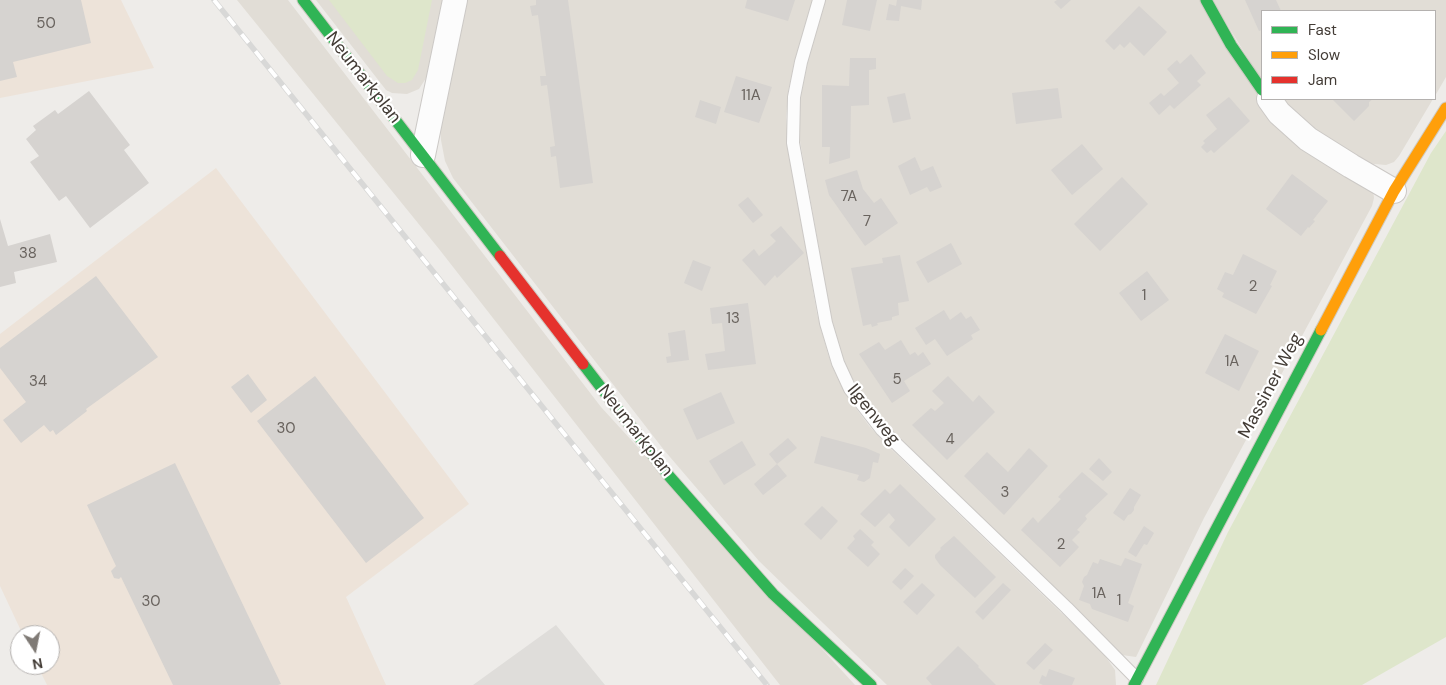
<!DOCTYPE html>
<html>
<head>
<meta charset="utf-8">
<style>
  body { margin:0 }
  #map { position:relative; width:1446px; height:685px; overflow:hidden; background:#eeece9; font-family:"DM Sans",sans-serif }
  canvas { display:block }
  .legend { position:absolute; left:1261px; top:10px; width:175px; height:90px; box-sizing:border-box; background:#fff; border:1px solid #b4b1af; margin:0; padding:6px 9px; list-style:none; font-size:15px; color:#433c36 }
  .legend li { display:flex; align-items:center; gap:10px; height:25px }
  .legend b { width:25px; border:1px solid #b4b1af }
  .north { position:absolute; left:10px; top:625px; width:50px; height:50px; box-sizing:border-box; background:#fff; border:1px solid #b4b1af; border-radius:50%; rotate:169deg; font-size:14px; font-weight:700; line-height:20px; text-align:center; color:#433c36 }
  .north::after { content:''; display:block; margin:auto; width:18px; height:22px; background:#7f7a75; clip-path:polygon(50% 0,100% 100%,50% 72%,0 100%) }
</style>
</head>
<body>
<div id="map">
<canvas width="1446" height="685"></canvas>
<ul class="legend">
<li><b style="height:6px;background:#30b455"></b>Fast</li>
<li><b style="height:6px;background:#ff9f0a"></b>Slow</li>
<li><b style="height:6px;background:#e5322d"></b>Jam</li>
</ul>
<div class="north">N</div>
</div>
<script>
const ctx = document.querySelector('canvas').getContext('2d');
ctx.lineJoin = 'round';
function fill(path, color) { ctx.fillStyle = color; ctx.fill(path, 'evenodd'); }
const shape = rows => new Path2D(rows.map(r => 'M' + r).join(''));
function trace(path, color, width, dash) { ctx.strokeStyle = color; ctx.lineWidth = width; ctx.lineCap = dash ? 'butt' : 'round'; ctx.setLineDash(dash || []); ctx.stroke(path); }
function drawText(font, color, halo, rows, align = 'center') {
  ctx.font = font + ' "DM Sans",sans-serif'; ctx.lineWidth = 4.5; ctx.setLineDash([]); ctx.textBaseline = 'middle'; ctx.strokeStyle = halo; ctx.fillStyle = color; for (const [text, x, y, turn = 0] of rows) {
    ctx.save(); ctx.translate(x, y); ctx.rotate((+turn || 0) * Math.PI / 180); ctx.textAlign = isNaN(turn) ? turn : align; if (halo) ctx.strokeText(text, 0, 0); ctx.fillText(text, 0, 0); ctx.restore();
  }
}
const residential = shape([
  [237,0,288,0,601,407,855,685,780,685,439,249],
  [316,0,443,0,428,75,419,89,407,94,392,93,386,90],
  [466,0,813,0,789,87,786,117,788,144,817,314,828,354,835,373,849,399,870,427,886,444,1103,653,1115,670,1116,685,887,685,759,561,664,450,453,178,445,161,441,140,440,127],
  [825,0,1200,0,1229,51,1373,190,1374,198,1372,206,1204,518,1136,657,1122,655,896,437,880,420,860,391,848,371,834,333,800,141,799,115,801,90,807,62],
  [1212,0,1446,0,1446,77,1435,96,1435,11,1262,11,1262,81],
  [1276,99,1433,99,1399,156,1394,162,1386,165,1352,162]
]);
const commercial = shape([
  [0,0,121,0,154,68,0,98],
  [216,168,469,504,346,597,386,685,47,685,37,665,50,665,50,635,23,635,0,586,0,334]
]);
const green = shape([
  [329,0,432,0,418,70,412,80,405,83,398,83,387,76],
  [1446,131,1446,637,1362,685,1156,685,1228,532,1431,153]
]);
const parking = shape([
  [556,625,605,685,472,685,473,685]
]);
const building = shape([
  [0,0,81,0,91,43,13,62,17,77,0,81],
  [536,0,568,0,593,183,560,188,556,156,551,157,550,147,555,146,547,85,541,86,540,76,546,76,538,15,532,16,530,6,536,5],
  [747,0,795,0,788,21,745,8],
  [847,0,877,0,870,31,842,25],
  [897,0,922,0,921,10,901,6,899,21,886,20,889,4,896,6],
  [1057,0,1071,0,1061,9,1054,2],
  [1245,0,1276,0,1281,11,1262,11,1262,30,1259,31],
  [1139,6,1167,32,1144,56,1130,42,1124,48,1120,44,1114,50,1105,41],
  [1191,54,1206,73,1197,81,1201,85,1174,109,1170,105,1159,115,1149,103,1161,93,1164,96,1179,83,1167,69,1177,60,1180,64],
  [850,58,876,58,876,69,869,70,869,105,851,106,850,158,829,164,830,147,822,147,822,85,849,86],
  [736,76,772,87,759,123,724,112],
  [1058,88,1062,118,1016,124,1012,93],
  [89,91,130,145,124,150,149,183,90,228,66,196,59,201,30,162,39,156,26,139,36,130,33,126,55,110,58,114],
  [905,93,911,119,893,123,887,97],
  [1229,97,1250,121,1214,153,1211,150,1207,153,1201,147,1205,143,1203,141,1217,129,1206,115],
  [1332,99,1373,99,1369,102,1369,106,1354,121],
  [700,100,721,107,716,124,695,117],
  [1082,144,1103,169,1072,195,1051,170],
  [915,157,921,171,933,166,942,187,930,192,927,187,910,195,898,166],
  [857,170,863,189,874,203,881,198,898,223,865,246,829,195,825,180],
  [1292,174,1328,201,1313,220,1315,221,1309,228,1308,227,1301,236,1266,209],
  [1122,177,1148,204,1100,251,1074,224],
  [748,197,763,215,753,223,738,205],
  [0,219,8,246,50,234,57,262,14,272,16,283,0,287],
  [781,226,804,253,777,278,775,275,765,286,742,260,754,249,759,256,772,245,776,241,770,235],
  [951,243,962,264,928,283,916,262],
  [1243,254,1277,271,1270,285,1272,286,1256,314,1222,297,1224,293,1217,289,1225,272,1233,275],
  [900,255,909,301,898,303,899,315,892,317,892,320,877,323,878,325,872,327,871,324,863,326,851,268,883,263,882,258],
  [693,260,711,267,702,291,684,283],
  [1147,271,1169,300,1141,321,1119,293],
  [96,276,158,357,86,409,87,411,56,435,53,430,50,432,44,425,21,443,3,420,26,402,0,368,0,348],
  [748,303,756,364,708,370,705,354,725,351,722,323,712,324,710,308],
  [944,310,950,320,961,312,966,319,971,316,980,330,971,335,973,339,947,356,935,339,926,345,915,328],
  [685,330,689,360,667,363,666,357,671,356,668,333],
  [1225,334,1259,351,1239,391,1205,373],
  [901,340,910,355,915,352,918,356,923,352,931,364,904,381,910,391,892,403,859,354,879,342,885,350],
  [248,374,267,400,251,413,231,387],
  [315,376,424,518,366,563,257,421],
  [948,376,973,402,979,395,995,412,947,460,912,425,931,408,935,411,944,403,932,391],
  [721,392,735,423,697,440,683,409],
  [821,436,866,448,880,454,878,463,873,462,870,478,864,482,857,480,859,475,814,463],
  [788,438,797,448,777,464,769,454],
  [742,441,756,465,724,485,709,461],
  [1029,448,1048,466,1004,515,964,476,987,452,1008,472],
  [1099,458,1112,472,1103,481,1089,469],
  [175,463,281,684,278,685,173,685,121,577,119,579,114,578,111,571,116,566,87,505],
  [777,464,787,476,763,495,754,484],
  [1082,472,1108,494,1085,516,1087,519,1077,530,1080,532,1072,540,1079,547,1060,567,1021,530,1033,517,1038,523,1061,499,1058,497],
  [900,484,936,519,909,547,889,527,895,520,889,513,875,527,860,514,885,489,890,494],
  [1130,488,1141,495,1134,507,1134,510,1131,514,1128,515,1124,521,1113,513],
  [822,506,838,521,821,540,804,524],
  [1144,526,1154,533,1147,545,1144,544,1136,557,1128,552],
  [860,529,874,542,871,545,880,554,868,567,847,548,855,539,853,536],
  [954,536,996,577,975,598,940,565,935,558,935,555,941,549,940,548],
  [1125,558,1142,564,1128,603,1134,606,1128,622,1092,609,1090,604,1079,600,1084,586,1082,582,1084,577,1087,575,1093,562,1098,564,1100,559,1121,566],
  [905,568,914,576,901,590,892,582],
  [922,583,935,595,917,615,903,602],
  [1003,583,1011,590,983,620,975,612],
  [1045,643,1053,650,1034,670,1026,663],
  [958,646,979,666,978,667,996,685,932,685,926,678],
  [1049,669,1075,678,1072,685,1043,685,1039,683,1042,675,1046,677]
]);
const lane = shape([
  [819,0,801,62,794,97,793,143,826,323,838,363,850,389,882,430,1067,608,1137,679]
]);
const street = shape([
  [1269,99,1279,113,1308,139,1351,166,1394,191],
  [423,155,455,0]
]);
const fast = shape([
  [303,0,500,256],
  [1206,0,1231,45,1262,90],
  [583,364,669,476,773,594,871,685],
  [1134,685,1321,330]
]);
const slow = shape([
  [1321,330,1394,191,1446,108]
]);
const jam = shape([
  [500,256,583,364]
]);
const rail = shape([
  [214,0,767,685]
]);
const numberNames = [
  ["50",46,24],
  ["11A",751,96],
  ["7A",849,197],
  ["7",867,222],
  ["38",28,254],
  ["2",1253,287],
  ["1",1144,296],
  ["13",733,319],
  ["1A",1232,362],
  ["5",897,380],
  ["34",38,382],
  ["30",286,429],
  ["4",950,440],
  ["3",1005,493],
  ["2",1061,545],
  ["1A",1099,594],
  ["1",1119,601],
  ["30",151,602]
];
const streetNames = [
  ["Neumarkplan",363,78,52],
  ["Massiner Weg",1271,386,-62],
  ["Ilgenweg",873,415,51],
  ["Neumarkplan",635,431,52]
];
fill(residential, '#e1ddd6');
fill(commercial, '#ede3d9');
fill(green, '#dee6cb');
fill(parking, '#dfddda');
fill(building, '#d6d3d0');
trace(lane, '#ccc9c6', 14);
trace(street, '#ccc9c6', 26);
trace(fast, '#cfcbc3', 13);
trace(slow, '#cfcbc3', 13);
trace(jam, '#cfcbc3', 13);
trace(lane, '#fcfcfc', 12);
trace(street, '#fcfcfc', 24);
trace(fast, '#30b455', 11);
trace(slow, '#ff9f0a', 11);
trace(jam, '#e5322d', 11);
trace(rail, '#d8d8d7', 5.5);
trace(rail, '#fff', 4, [11]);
drawText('15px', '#69635e', null, numberNames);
drawText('18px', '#433c36', '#fff', streetNames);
</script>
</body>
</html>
